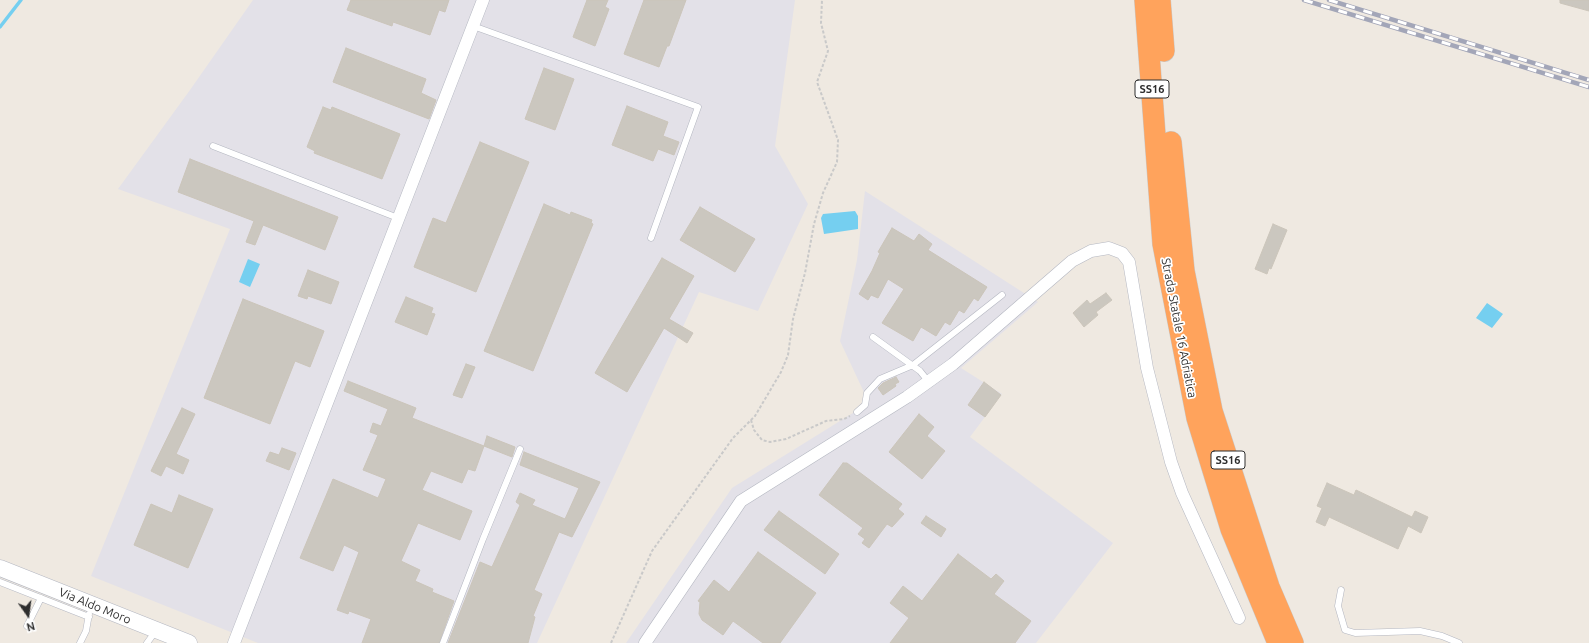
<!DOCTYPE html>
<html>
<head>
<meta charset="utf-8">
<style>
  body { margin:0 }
  #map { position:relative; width:1589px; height:643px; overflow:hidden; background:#efe9e1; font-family:Ubuntu,sans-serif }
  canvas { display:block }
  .north { position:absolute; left:8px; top:595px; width:40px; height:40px; -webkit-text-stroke:3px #fff; paint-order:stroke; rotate:166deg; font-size:11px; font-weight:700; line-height:16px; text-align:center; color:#2e2e2e }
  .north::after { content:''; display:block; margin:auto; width:14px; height:18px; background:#2e2e2e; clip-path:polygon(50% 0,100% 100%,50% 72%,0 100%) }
</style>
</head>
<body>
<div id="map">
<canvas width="1589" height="643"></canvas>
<div class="north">N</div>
</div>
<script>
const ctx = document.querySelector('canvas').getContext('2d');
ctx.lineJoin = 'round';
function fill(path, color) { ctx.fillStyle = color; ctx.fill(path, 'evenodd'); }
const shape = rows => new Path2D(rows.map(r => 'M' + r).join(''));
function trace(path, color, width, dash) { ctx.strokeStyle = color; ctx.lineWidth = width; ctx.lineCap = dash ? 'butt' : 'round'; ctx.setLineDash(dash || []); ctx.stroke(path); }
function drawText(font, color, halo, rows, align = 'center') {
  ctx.font = font + ' Ubuntu,sans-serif'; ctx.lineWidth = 3.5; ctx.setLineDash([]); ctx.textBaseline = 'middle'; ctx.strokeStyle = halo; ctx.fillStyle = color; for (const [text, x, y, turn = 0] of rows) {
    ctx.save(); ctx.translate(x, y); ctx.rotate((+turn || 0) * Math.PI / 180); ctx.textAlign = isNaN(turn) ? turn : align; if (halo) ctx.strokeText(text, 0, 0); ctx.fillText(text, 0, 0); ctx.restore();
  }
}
const industrial = shape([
  [253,0,795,0,775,146,808,204,758,311,699,292,537,643,258,643,91,576,230,229,118,189,190,90],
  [865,191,1038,302,961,368,1002,394,970,437,1113,543,1036,643,626,643,732,488,869,403,840,341,857,260]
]);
const water = shape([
  [855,211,858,216,858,229,824,234,821,218,823,214],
  [248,259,260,264,250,287,239,282],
  [1487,303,1503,314,1492,328,1476,318]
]);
const stream = shape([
  [0,27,21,0]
]);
const building = shape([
  [351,0,449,0,445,12,439,10,430,35,393,22,392,26,347,10,351,0],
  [587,0,608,0,605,7,609,9,595,46,573,37,587,0],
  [644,0,686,0,669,46,667,46,659,67,624,54,644,0],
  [1560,0,1589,0,1589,11,1560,3,1560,0],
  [346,48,426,79,421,93,436,100,429,119,333,82,346,48],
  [544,68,574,79,555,130,525,119,544,68],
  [627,106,668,122,663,136,679,142,674,155,658,149,653,161,612,145,627,106],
  [323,107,331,110,332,107,400,134,382,179,314,153,315,151,307,147,323,107],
  [480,142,529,162,476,292,414,267,433,218,446,223,480,142],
  [190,159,338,217,325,250,263,225,255,245,246,242,254,221,178,192,190,159],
  [544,204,570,215,571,212,592,220,591,223,593,224,533,371,484,351,544,204],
  [700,207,755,239,735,272,680,240,700,207],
  [1273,224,1287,230,1271,269,1269,268,1267,274,1255,269,1273,224],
  [892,228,914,241,919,234,932,244,928,250,987,287,978,301,974,298,964,313,959,310,950,325,945,322,936,336,921,327,913,341,882,323,904,289,888,279,878,298,871,295,868,300,859,294,872,271,880,253,878,252,892,228],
  [662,258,694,276,669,319,693,333,687,343,664,328,627,392,595,373,662,258],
  [308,270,339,282,331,304,308,296,307,299,298,296,308,270],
  [1106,293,1112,300,1096,312,1098,315,1084,327,1073,313,1087,300,1090,304,1106,293],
  [406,297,433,308,431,313,435,314,427,335,395,322,406,297],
  [243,299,324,331,310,367,295,361,270,424,204,398,243,299],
  [466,364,475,367,462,398,453,395,466,364],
  [896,377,899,382,895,384,896,386,883,395,878,388,883,383,896,377],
  [348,381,416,408,412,418,484,446,475,471,468,469,462,483,431,471,422,490,472,511,460,540,418,523,401,561,420,570,415,581,433,589,432,592,454,601,439,643,362,643,371,619,349,611,348,614,337,610,359,552,344,545,333,571,300,558,333,479,378,498,386,479,363,470,378,435,370,432,373,423,381,426,388,409,344,391,348,381],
  [984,382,1001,395,985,417,968,405,984,382],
  [182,408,195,414,176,454,189,460,183,474,166,466,161,476,151,471,182,408],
  [919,414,934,427,927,436,945,451,922,479,889,452,919,414],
  [487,436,515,447,512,457,484,446,487,436],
  [282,448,296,453,289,470,266,461,270,452,279,455,282,448],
  [524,452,600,482,572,537,559,532,534,590,542,594,533,616,535,617,528,643,448,643,480,562,492,567,520,505,516,502,520,493,535,500,532,505,565,519,579,488,520,465,524,452],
  [843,463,847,463,902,504,898,509,904,514,892,527,887,524,869,548,862,543,865,539,858,534,863,528,819,495,843,463],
  [1327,483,1354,495,1356,490,1412,517,1415,511,1428,517,1421,533,1408,526,1398,549,1329,517,1325,526,1316,522,1322,508,1317,506,1327,483],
  [179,495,213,509,188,568,134,545,151,504,172,513,179,495],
  [779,511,839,554,825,574,764,530,779,511],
  [926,516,946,529,941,537,921,523,926,516],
  [758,552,816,593,780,643,763,643,733,621,723,635,702,620,699,614,700,602,698,601,714,580,729,592,758,552],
  [958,554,991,579,996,574,1004,581,994,594,1031,621,1015,643,890,643,909,618,890,603,903,586,922,601,958,554]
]);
const path = shape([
  [751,420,754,430,762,440,770,442,786,439,826,421,844,419,850,416],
  [611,643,652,551,733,438,755,416,781,372,788,355,793,319,805,273,814,224,823,193,837,162,838,140,817,82,828,51,821,23,822,0]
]);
const lane = shape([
  [473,26,698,107,651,238],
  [213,146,398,218],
  [873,337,920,371,928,381],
  [857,412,865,405,867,393,880,379,913,365,1002,295],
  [0,582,89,617],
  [1341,590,1338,606,1345,630,1355,633,1420,631,1442,636,1459,643],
  [27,626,41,598],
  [80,643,86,631,89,614],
  [147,643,155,632],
  [443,643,483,539,520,449]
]);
const street = shape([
  [234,643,483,0],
  [645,643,741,501,907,397,953,364,1072,261,1091,251,1109,248,1122,253,1129,262,1147,368,1171,462,1182,493,1239,618]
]);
const secondary = shape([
  [0,568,189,643]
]);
const highway = shape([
  [1145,0,1163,244,1197,418,1231,529,1278,643],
  [1160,0,1164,51],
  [1171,142,1184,271,1212,411,1269,587,1293,643]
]);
const rail = shape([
  [1304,0,1589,87],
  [1329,0,1589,80]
]);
const shields = [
  [1152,89,34],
  [1228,460,34]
];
const shieldNames = [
  ["SS16",1152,89],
  ["SS16",1228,460]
];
const streetNames = [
  ["Strada Statale 16 Adriatica",1179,328,79],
  ["Via Aldo Moro",95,606,22]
];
fill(industrial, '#e3e1e8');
fill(water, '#75cff0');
trace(stream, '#75cff0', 3.5);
fill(building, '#cbc7bf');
trace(building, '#cbc5ba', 1);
trace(lane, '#b4b7c1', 7);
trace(street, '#b4b7c1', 13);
trace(secondary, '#b4b7c1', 17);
trace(highway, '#c9c9c9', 22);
trace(path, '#c9c9c9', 2, [3, 2]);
trace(lane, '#fff', 6);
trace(street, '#fff', 12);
trace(secondary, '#fff', 16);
trace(highway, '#ffa35c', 21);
trace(rail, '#a3a6b8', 4.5);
trace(rail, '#fff', 3, [9]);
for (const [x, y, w] of shields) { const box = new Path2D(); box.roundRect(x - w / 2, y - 9, w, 18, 3); ctx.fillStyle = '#fff'; ctx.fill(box); trace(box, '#2e2e2e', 1); }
drawText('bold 11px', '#2e2e2e', null, shieldNames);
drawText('12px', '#2e2e2e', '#fff', streetNames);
</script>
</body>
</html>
